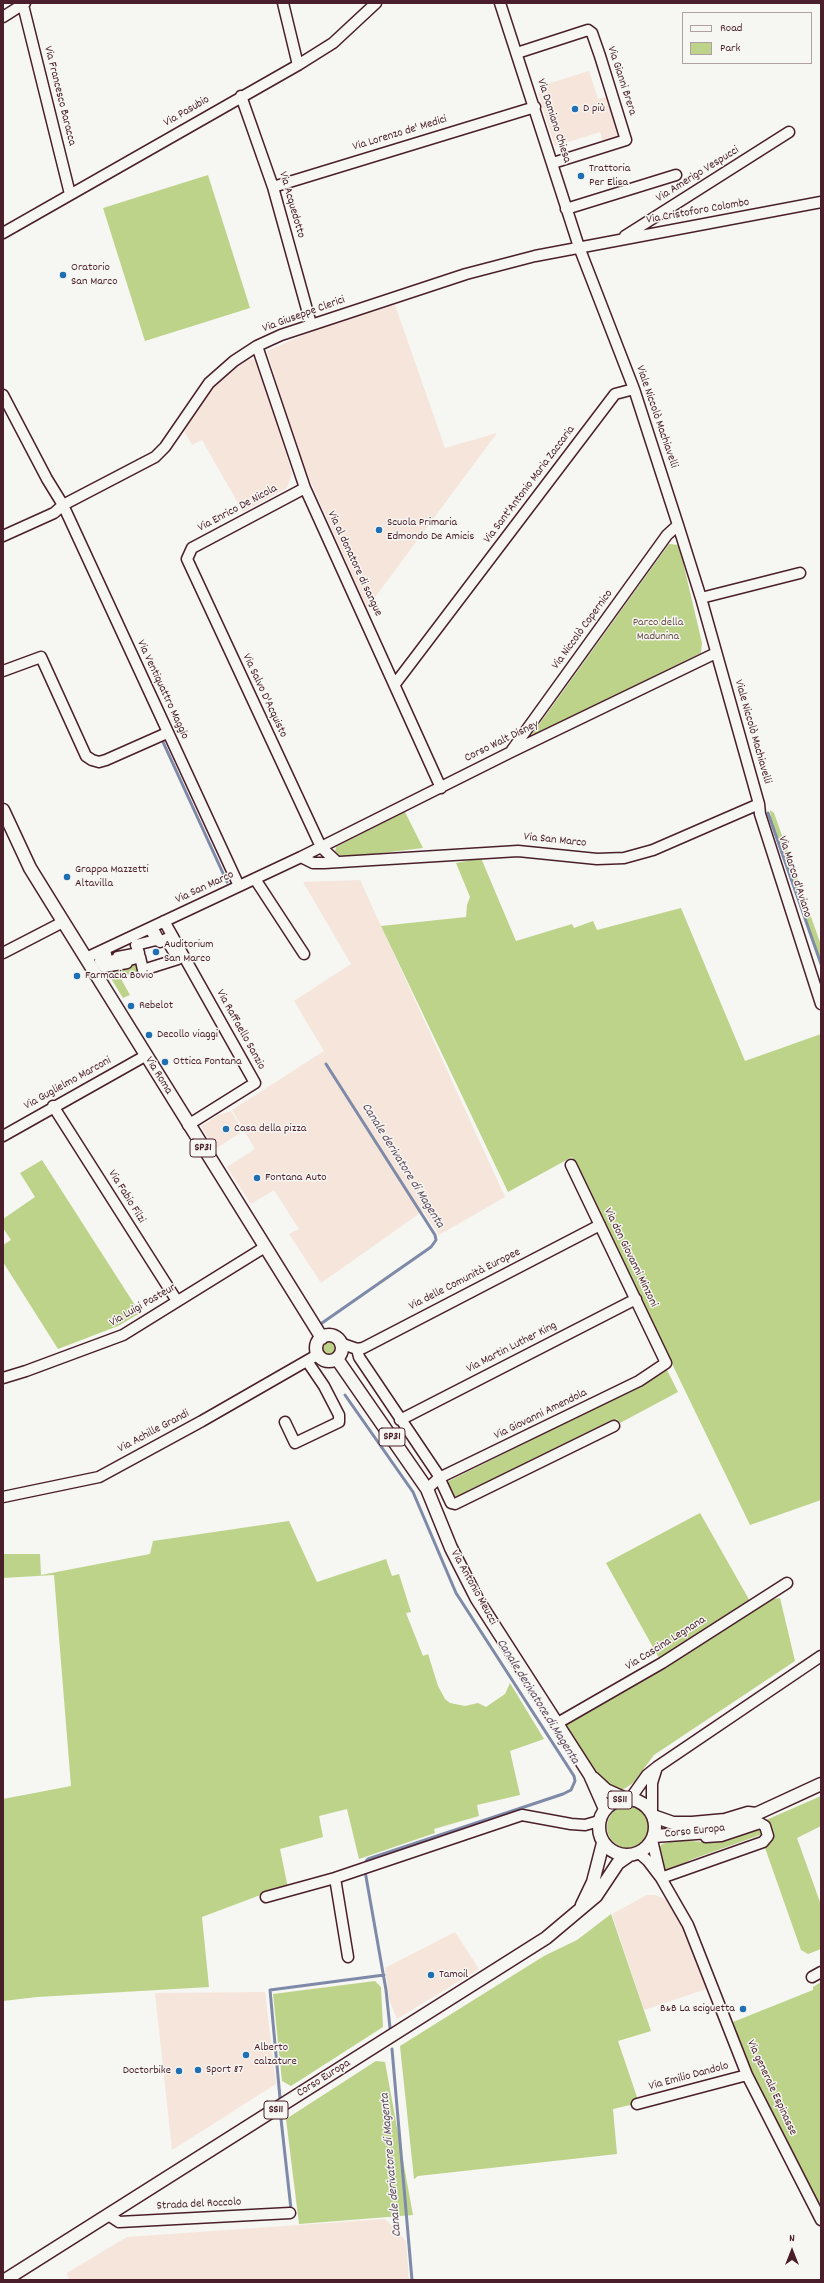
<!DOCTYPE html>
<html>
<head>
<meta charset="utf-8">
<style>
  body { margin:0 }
  #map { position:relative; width:824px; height:2283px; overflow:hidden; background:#f6f6f2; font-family:Dekko,sans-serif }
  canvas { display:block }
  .frame { position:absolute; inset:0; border:4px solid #4a1f2b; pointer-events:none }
  .legend { position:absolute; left:682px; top:12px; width:130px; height:52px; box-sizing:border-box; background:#f6f6f2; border:1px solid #b1a0a2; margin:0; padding:5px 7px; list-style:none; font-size:12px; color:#4a1f2b }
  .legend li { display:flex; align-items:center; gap:8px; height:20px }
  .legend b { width:20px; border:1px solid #b1a0a2 }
  .north { position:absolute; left:772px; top:2231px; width:40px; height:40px; -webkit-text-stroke:3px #f6f6f2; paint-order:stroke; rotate:0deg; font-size:11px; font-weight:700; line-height:16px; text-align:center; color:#4a1f2b }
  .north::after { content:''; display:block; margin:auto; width:14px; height:18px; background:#4a1f2b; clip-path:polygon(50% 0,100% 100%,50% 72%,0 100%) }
</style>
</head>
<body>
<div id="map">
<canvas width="824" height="2283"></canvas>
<div class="frame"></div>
<ul class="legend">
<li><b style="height:5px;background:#f6f6f2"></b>Road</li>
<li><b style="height:11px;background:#bdd389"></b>Park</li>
</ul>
<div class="north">N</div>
</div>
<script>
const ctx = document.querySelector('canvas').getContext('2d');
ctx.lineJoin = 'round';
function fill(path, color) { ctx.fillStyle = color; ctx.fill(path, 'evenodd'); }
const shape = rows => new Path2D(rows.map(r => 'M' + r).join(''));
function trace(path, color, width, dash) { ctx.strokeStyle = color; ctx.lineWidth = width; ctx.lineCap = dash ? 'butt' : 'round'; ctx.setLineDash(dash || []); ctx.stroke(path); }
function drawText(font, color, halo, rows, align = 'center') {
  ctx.font = font + ' Dekko,sans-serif'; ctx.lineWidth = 3; ctx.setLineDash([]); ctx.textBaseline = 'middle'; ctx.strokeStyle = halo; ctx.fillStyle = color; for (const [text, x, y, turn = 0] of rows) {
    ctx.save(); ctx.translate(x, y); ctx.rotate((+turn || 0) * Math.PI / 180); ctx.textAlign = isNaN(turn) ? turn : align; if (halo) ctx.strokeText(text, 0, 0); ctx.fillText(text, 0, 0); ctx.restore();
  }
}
const built = shape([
  [589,71,598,99,606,97,612,115,615,114,620,131,619,137,603,142,600,132,555,146,538,93,541,92,547,84],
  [395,305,445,448,497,433,367,608,297,451,267,351,321,327],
  [253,359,257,361,292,473,287,488,243,512,202,440,192,445,184,431,204,395,246,360],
  [360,880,505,1197,439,1235,423,1211,321,1283,289,1234,299,1229,274,1190,251,1204,227,1167,255,1149,232,1110,324,1051,294,1001,351,964,303,882],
  [231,1111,243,1131,215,1149,202,1128,202,1126,218,1115],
  [647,1895,655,1895,670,1901,709,1988,644,2010,612,1914],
  [455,1932,479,1969,397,2019,389,1999,385,1968],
  [265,1992,276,2084,172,2150,155,1993],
  [385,2219,406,2241,409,2280,69,2280,67,2273,127,2237]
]);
const green = shape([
  [208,175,250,308,145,341,103,208],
  [669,544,679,545,702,643,701,653,530,737],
  [770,810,774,813,821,945,821,962,771,819],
  [405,812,423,848,349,857,339,855,335,851,336,847],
  [481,858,516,941,572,924,574,928,593,921,597,930,681,908,745,1061,821,1034,821,1500,750,1525,572,1157,508,1192,381,926,466,917,467,905,470,897,456,863],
  [140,957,143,970,120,977,130,995,123,998,104,967],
  [42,1160,140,1313,118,1326,58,1349,3,1262,3,1245,11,1240,3,1228,3,1219,35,1197,20,1173],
  '321 1348a8 8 0 1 1 16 0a8 8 0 1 1-16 0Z',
  [667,1370,678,1392,620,1423,617,1419,455,1498,447,1482,650,1381],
  [700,1513,751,1603,659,1658,606,1563],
  [289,1521,317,1582,386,1559,392,1576,399,1574,411,1612,406,1613,423,1656,428,1654,438,1686,445,1699,450,1703,465,1706,478,1703,486,1707,505,1694,510,1683,544,1739,510,1751,520,1795,477,1805,479,1816,434,1829,435,1833,359,1859,347,1809,319,1816,323,1837,280,1849,288,1888,263,1894,202,1917,209,1987,37,1997,3,2001,3,1799,71,1786,54,1575,3,1578,3,1554,40,1554,41,1575,150,1554,153,1541],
  [780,1598,795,1661,654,1755,633,1783,624,1789,618,1790,599,1781,564,1724,768,1600],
  [821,1796,821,1826,797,1838,821,1905,821,1949,808,1954,801,1950,764,1845,771,1836,772,1830,766,1820],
  '607 1827a21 21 0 1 1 42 0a21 21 0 1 1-42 0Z',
  [757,1827,762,1829,763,1834,690,1860,680,1866,666,1871,663,1869,659,1848,662,1844,678,1840,703,1842,724,1840],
  [611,1914,651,2031,618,2041,639,2103,613,2109,617,2154,418,2176,414,2179,400,2046,544,1956,577,1940],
  [375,1981,381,1987,383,2027,291,2086,282,2081,273,1994],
  [821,1982,821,2208,748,2066,733,2022,813,1990,813,1987],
  [376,2061,385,2062,413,2215,299,2224,286,2119]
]);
const stream = shape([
  [163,742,227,882],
  [768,813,821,964],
  [322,1323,431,1247,436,1240,435,1235,326,1064],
  [345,1395,413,1492,456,1593,574,1776,575,1781,571,1790,563,1794,368,1859,363,1865],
  [365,1871,386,1990,390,2028],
  [392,2049,412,2280],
  [280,2098,270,1990,384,1975],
  [281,2119,291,2209]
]);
const minor = shape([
  [283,3,298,65],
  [500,3,579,247,634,389,678,525,701,598,759,804,760,814,821,1004],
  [23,5,70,194],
  [3,17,25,3],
  [517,53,588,30,592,33,600,56,626,140,553,163],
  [241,96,273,187,311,324],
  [273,187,535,107],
  [566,209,676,175],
  [3,233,298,65,333,43,376,3],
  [625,236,789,132],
  [257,346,305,488,441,788],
  [3,395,47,479,63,505,239,886],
  [305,488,192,548,187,559,321,847,337,862],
  [3,536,54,513,63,505,155,457,165,447,209,383,234,361,257,346,281,335,466,274,535,256,821,202],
  [701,598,800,573],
  [3,671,41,657,86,756,92,760,99,762,106,760,167,733],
  [395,684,615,394,634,389],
  [512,750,667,535,678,525],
  [301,857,313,863,324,863,518,851,597,859,624,858,653,850,759,804],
  [255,879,304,954],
  [164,921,255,1083,188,1125],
  [154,931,160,942,166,939,178,959,143,970,140,957,126,961,127,963,104,967,100,961,102,956,106,954,107,960,110,961,118,959,118,957,139,953,136,945,156,940,152,932,154,931],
  [3,953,63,922],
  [86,958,301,857,511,752,716,653],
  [53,1106,177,1301],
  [3,1136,145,1056],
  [340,1343,357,1349,363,1348,600,1225],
  [357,1349,359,1357,437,1473,451,1503,455,1504,614,1426],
  [3,1378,26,1371,123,1335,265,1247],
  [400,1420,636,1299],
  [285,1422,295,1443,339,1422,339,1415,324,1386,307,1361],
  [427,1489,439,1478,639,1381,666,1363,571,1165],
  [3,1497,99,1477,202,1421,317,1355],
  [556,1724,662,1663,787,1583],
  [630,1799,647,1775,657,1767,821,1656],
  [652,1813,652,1783,657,1767],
  [652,1840,660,1874],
  [639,1853,648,1861,661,1878,688,1925,747,2075,821,2220],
  [335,1878,348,1957],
  [661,1878,763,1842,768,1836,765,1826,760,1823,721,1836,706,1837],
  [266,1897,335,1878,522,1815,571,1824,585,1825,599,1821],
  [812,1977,821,1972],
  [637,2104,747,2075],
  [110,2216,119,2222,290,2213]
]);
const major = shape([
  [3,810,30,868,51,902,322,1338],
  '316 1348a13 13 0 1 1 26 0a13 13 0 1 1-26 0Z',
  [337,1359,427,1489,451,1548,477,1599,590,1775,605,1809],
  [593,1778,606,1790,626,1799],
  '599 1827a28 28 0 1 1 56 0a28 28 0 1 1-56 0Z',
  [653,1816,673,1823,692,1823,725,1820,748,1813,756,1814],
  [654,1836,710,1832,733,1828,752,1819,756,1814,821,1784],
  [582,1905,593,1882,603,1843],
  [5,2280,546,1938,596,1896,618,1863,628,1856]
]);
const markers = [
  [575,109,4,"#1f6fb2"],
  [581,176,4,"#1f6fb2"],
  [63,275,4,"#1f6fb2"],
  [379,530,4,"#1f6fb2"],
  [67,877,4,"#1f6fb2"],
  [156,952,4,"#1f6fb2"],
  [77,976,4,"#1f6fb2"],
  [131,1006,4,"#1f6fb2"],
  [149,1035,4,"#1f6fb2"],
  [165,1062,4,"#1f6fb2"],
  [226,1129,4,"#1f6fb2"],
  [257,1178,4,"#1f6fb2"],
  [431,1975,4,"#1f6fb2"],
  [743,2009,4,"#1f6fb2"],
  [246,2055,4,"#1f6fb2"],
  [198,2070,4,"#1f6fb2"],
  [179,2071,4,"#1f6fb2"]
];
const shields = [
  [203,1148,26],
  [392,1437,26],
  [620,1800,24],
  [276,2110,24]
];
const shieldNames = [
  ["SP31",203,1148],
  ["SP31",392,1437],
  ["SS11",620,1800],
  ["SS11",276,2110]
];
const streetNames = [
  ["Via Gianni Brera",621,81,72],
  ["Via Francesco Baracca",59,96,76],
  ["Via Pasubio",187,112,-30],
  ["Via Damiano Chiesa",553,121,72],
  ["Via Lorenzo de' Medici",400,134,-17],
  ["Via Amerigo Vespucci",698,175,-32],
  ["Via Acquedotto",291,205,74],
  ["Via Cristoforo Colombo",698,212,-10],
  ["Via Giuseppe Clerici",304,315,-20],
  ["Viale Niccolò Machiavelli",656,417,71],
  ["Via Sant'Antonio Maria Zaccaria",530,485,-53],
  ["Via Enrico De Nicola",238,509,-28],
  ["Via al donatore di sangue",354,564,65],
  ["Via Niccolò Copernico",583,630,-54],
  ["Via Ventiquattro Maggio",162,690,65],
  ["Via Salvo D'Acquisto",264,696,65],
  ["Viale Niccolò Machiavelli",752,732,74],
  ["Corso Walt Disney",502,742,-26],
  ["Via San Marco",555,841,6],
  ["Via Marco d'Aviano",794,877,72],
  ["Via San Marco",205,888,-25],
  ["Via Raffaello Sanzio",240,1030,61],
  ["Via Roma",158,1076,58],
  ["Via Guglielmo Marconi",68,1084,-29],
  ["Via Fabio Filzi",126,1197,58],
  ["Via don Giovanni Minzoni",630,1258,64],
  ["Via delle Comunità Europee",465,1280,-27],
  ["Via Luigi Pasteur",143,1306,-30],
  ["Via Martin Luther King",512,1348,-27],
  ["Via Giovanni Amendola",541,1415,-26],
  ["Via Achille Grandi",154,1432,-28],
  ["Via Antonio Meucci",473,1588,61],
  ["Via Cascina Legnana",666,1644,-32],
  ["Corso Europa",695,1832,-6],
  ["Via Emilio Dandolo",689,2077,-15],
  ["Corso Europa",324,2079,-32],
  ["Via generale Espinasse",771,2088,65],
  ["Strada del Roccolo",199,2205,-3]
];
const poiNames = [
  ["D più",583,109],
  ["Trattoria",589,169],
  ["Per Elisa",589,183],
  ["Oratorio",71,268],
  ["San Marco",71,282],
  ["Scuola Primaria",387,523],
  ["Edmondo De Amicis",387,537],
  ["Grappa Mazzetti",75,870],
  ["Altavilla",75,884],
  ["Auditorium",164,945],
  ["San Marco",164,959],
  ["Farmacia Bovio",85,976],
  ["Rebelot",139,1006],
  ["Decollo viaggi",157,1035],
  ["Ottica Fontana",173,1062],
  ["Casa della pizza",234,1129],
  ["Fontana Auto",265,1178],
  ["Tamoil",439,1975],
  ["B&B La sciguetta",735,2009,"right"],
  ["Alberto",254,2048],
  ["calzature",254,2062],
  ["Sport 87",206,2070],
  ["Doctorbike",171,2071,"right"]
];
const parkNames = [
  ["Parco della",658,623],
  ["Madunina",658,637]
];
const waterNames = [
  ["Canale derivatore di Magenta",402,1166,58],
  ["Canale derivatore di Magenta",537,1702,58],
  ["Canale derivatore di Magenta",392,2165,-95]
];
fill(built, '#f5e5db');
fill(green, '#bdd389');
trace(stream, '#7e8aa8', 3);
trace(minor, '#4a1f2b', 13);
trace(major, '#4a1f2b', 15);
trace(minor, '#f6f6f2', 10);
trace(major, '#f6f6f2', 12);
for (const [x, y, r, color] of markers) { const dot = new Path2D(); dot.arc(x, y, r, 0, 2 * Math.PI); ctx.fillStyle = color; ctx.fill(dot); trace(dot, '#f6f6f2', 1.5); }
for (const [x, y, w] of shields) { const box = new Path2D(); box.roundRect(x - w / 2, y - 9, w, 18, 3); ctx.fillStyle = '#f6f6f2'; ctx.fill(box); trace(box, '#4a1f2b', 1); }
drawText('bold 11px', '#4a1f2b', null, shieldNames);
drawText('12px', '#4a1f2b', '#f6f6f2', streetNames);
drawText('12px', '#4a1f2b', '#f6f6f2', poiNames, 'left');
drawText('12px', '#674c42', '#f6f6f2', parkNames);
drawText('italic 13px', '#604c5f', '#f6f6f2', waterNames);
</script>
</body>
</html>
